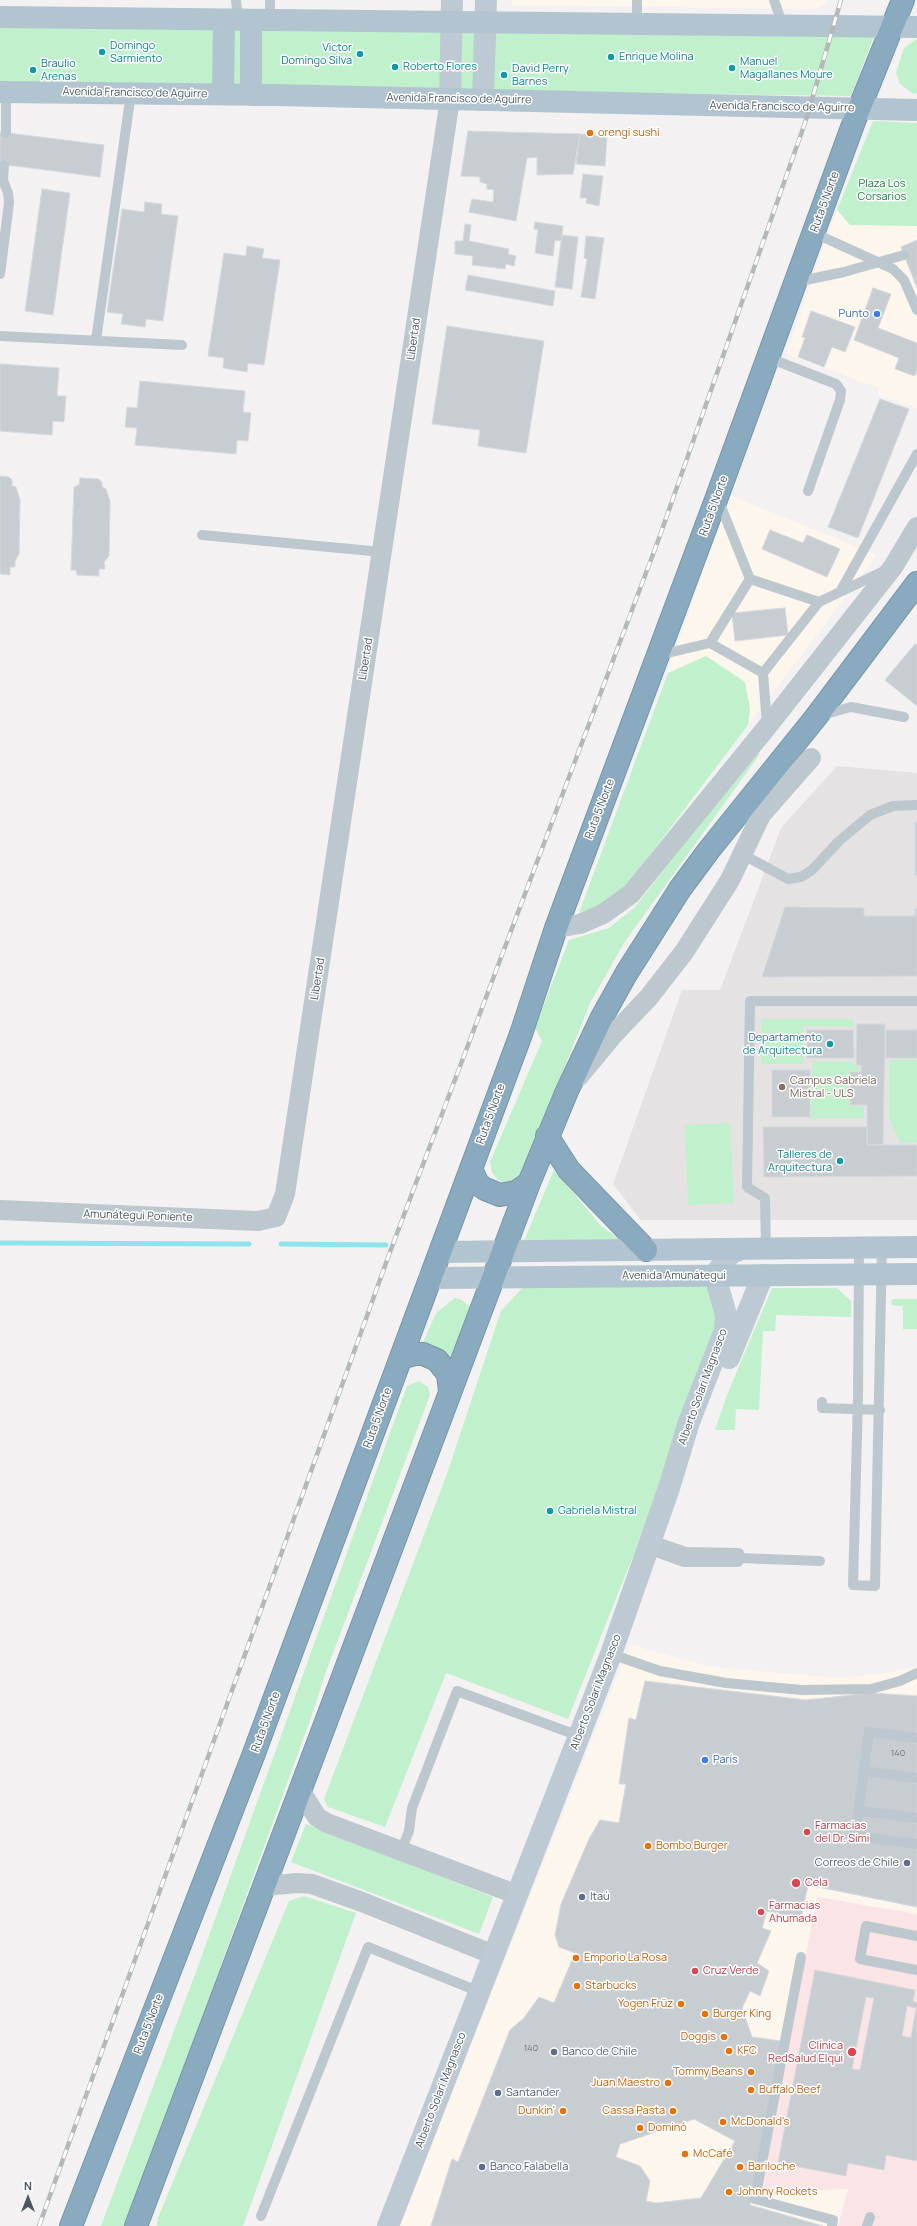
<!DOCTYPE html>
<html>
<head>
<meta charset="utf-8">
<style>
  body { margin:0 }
  #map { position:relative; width:917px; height:2226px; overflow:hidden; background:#f4f1f2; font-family:Manrope,sans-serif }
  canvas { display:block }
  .north { position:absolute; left:8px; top:2178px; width:40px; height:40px; -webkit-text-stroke:3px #fff; paint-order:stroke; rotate:0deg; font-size:11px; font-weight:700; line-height:16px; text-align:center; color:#49575f }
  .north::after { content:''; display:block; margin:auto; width:14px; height:18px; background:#49575f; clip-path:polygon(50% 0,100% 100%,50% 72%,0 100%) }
</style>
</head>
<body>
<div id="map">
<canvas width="917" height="2226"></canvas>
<div class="north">N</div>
</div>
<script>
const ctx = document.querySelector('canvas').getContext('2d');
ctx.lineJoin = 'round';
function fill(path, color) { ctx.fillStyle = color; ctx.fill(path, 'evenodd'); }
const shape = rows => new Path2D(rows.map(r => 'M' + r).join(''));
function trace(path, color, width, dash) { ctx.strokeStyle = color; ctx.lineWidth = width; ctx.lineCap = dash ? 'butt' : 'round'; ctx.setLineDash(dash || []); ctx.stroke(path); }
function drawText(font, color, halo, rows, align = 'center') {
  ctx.font = font + ' Manrope,sans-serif'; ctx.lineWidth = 3; ctx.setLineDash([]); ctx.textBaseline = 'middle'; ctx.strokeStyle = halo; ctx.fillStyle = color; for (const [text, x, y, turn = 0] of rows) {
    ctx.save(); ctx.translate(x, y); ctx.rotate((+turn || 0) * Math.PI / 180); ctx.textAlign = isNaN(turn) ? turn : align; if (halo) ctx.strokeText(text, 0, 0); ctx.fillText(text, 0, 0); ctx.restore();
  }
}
const commercial = shape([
  [511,0,827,0,825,5,815,9,512,5],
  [837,210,850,225,917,226,917,408,877,395,879,388,786,354],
  [729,495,877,555,748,725,750,709,745,682,706,656,668,673],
  [630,1645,713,1667,838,1678,887,1673,917,1666,917,1914,817,1897,760,2193,848,2189,838,2226,399,2226]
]);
const education = shape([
  [837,766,917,773,917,1220,641,1220,613,1184,682,990,720,990,781,828]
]);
const medical = shape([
  [817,1897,917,1914,917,2226,838,2226,848,2189,760,2193]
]);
const green = shape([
  [0,25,874,36,851,96,0,84],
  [917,39,917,94,912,93,900,84,896,73,904,48],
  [873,121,917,123,917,226,850,225,837,210],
  [706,656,745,682,750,709,748,725,622,892,603,906,579,913,668,673],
  [754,753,760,754,624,943,590,1003,521,1177,514,1182,505,1183,497,1179,492,1173,490,1162,542,1041,535,1028,569,940,609,928,635,907],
  [761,1019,853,1019,853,1027,803,1026,803,1064,761,1064],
  [889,1060,917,1060,917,1142,901,1143,889,1119],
  [812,1061,854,1062,854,1066,859,1066,859,1071,850,1071,849,1106,864,1107,864,1118,811,1118],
  [730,1123,734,1203,688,1205,685,1125],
  [554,1170,601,1226,622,1241,523,1243],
  [713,1283,724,1321,693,1394,635,1551,568,1719,446,1673,385,1827,328,1807,324,1799,447,1474,501,1311,525,1285],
  [772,1288,837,1288,851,1301,851,1317,776,1315,775,1331,763,1331,759,1410,736,1409,735,1430,715,1430,727,1395],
  [455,1298,462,1300,470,1307,451,1362,421,1347,436,1313],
  [892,1299,917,1299,917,1329,903,1329,903,1306,891,1305],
  [419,1381,428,1387,430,1395,324,1677,312,1715,126,2226,101,2226,197,1969,407,1386],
  [306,1824,493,1897,479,1934,291,1862],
  [304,1896,356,1913,243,2226,157,2226,158,2218,289,1901]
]);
const stream = shape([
  [0,1243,249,1244],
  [281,1244,386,1245]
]);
const building = shape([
  [468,131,580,134,573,174,537,175,537,157,527,158,516,221,469,212,472,199,493,202,494,190,487,189,487,184,480,182,480,177,461,176,468,131],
  [0,132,104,145,100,177,0,164,0,132],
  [580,134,607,137,605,166,576,164,580,134],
  [583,174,603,176,599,206,586,203,587,198,580,198,583,174],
  [42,189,70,193,53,315,25,311,42,189],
  [145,202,162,204,161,214,178,216,163,321,146,319,145,327,121,324,123,314,107,312,122,209,144,212,145,202],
  [535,222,563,226,561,241,555,240,553,256,535,253,538,230,534,229,535,222],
  [465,224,471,225,469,241,509,249,508,254,516,256,514,266,506,264,505,269,472,265,473,256,455,254,455,241,463,241,465,224],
  [562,235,578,237,572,289,555,287,562,235],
  [586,236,604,238,595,299,581,297,587,259,584,258,586,236],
  [917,240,917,288,901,247,917,240],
  [247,246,264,249,262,258,280,260,264,365,248,363,247,372,223,368,224,358,208,356,224,253,246,256,247,246],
  [468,275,555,291,553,306,465,290,468,275],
  [873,288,891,294,878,328,917,343,917,370,915,376,895,369,899,358,854,340,873,288],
  [811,311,855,327,845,352,832,347,824,367,798,357,805,338,802,337,811,311],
  [447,326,544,341,526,453,478,446,480,430,432,424,447,326],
  [0,364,59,368,57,396,66,396,64,422,53,421,52,435,0,431,0,364],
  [140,381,245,391,243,412,251,413,248,441,237,440,236,454,135,445,137,428,125,427,127,407,137,408,140,381],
  [880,399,909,409,858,538,828,527,880,399],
  [0,476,9,477,12,480,12,486,16,487,20,500,19,554,15,561,15,567,10,567,10,575,0,574,0,476],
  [80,478,98,479,102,482,102,487,106,489,110,501,109,556,104,562,105,569,99,569,99,576,77,575,76,570,71,570,74,487,79,485,80,478],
  [770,530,803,543,807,535,840,549,827,577,762,549,770,530],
  [785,608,788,635,735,641,732,613,785,608],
  [915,644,917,645,917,706,885,680,915,644],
  [915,822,917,822,917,875,915,875,915,822],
  [785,907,864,908,864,916,915,916,915,909,917,909,917,976,762,977,785,907],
  [857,1024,885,1024,883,1145,867,1145,867,1105,850,1105,850,1072,861,1072,861,1065,856,1065,857,1024],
  [807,1030,853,1030,854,1058,807,1058,807,1030],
  [886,1030,917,1030,917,1058,886,1058,886,1030],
  [772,1070,810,1070,810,1117,772,1117,772,1070],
  [763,1127,867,1127,867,1145,917,1145,917,1176,764,1177,763,1127],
  [645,1681,806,1700,871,1693,917,1696,917,1907,808,1885,801,1919,767,1911,762,1928,771,1931,757,1963,769,1971,760,1996,750,1991,742,2008,752,2037,781,2041,750,2205,823,2226,431,2226,452,2159,458,2162,510,2030,524,2018,539,1997,554,2003,575,1953,559,1947,555,1935,561,1904,589,1839,600,1820,619,1823,626,1784,619,1784,629,1718,636,1720,645,1681],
  [694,2119,735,2141,701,2198,656,2203,646,2201,650,2181,640,2166,616,2157,620,2144,694,2119],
  [815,1970,915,1990,913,2002,917,2002,917,2161,886,2155,884,2170,848,2163,846,2176,778,2163,815,1970],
  [866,1997,874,1998,860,2070,852,2069,866,1997],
  [907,2006,916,2008,911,2038,902,2036,907,2006]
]);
const lane = shape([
  [236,0,238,20],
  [270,0,270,20],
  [637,0,637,24],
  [774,0,783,26],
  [6,133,6,92],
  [814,233,893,269,904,280,917,310],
  [0,274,9,203,8,193,3,180,4,165],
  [796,282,844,272,904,255],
  [0,336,182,345],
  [96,340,131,93],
  [769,358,836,384,841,391,840,400,808,491],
  [202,535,382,552],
  [750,579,819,602],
  [840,592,917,454],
  [710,643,763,673],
  [659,655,710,643,750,579,718,499],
  [822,715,851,707,904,717],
  [767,725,763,673,819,602,886,570],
  [742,854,788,879,801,877,812,870,839,841,870,815,893,806,917,805],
  [859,1248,858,1398,853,1585,875,1586,882,1247],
  [766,1249,765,1198,747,1187,750,1001,917,1001],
  [822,1402,822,1408,880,1410],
  [651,1540,686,1552,739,1553],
  [648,1549,684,1562,738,1562],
  [738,1558,820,1561],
  [611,1654,660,1671,726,1683,802,1690,871,1689,900,1681,917,1673],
  [917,1738,869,1732,855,1836,917,1844],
  [864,1771,917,1778],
  [859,1811,917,1818],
  [401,1851,409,1831,412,1808,457,1691,579,1736],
  [917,1936,866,1926,860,1959,917,1970],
  [801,1957,755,2199,833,2220,832,2226],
  [261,2216,368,1947,480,1992],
  [867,2226,870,2217]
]);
const street = shape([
  [556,928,580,924,603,914,631,894,767,727,893,567,917,527],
  [579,1076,613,1035,649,997,684,952,730,880,761,815,811,758],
  [0,1210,258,1221,276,1217,285,1194,450,99],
  [300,1790,317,1817,327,1823,518,1895],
  [265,1886,297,1883,312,1884,362,1902,494,1955]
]);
const secondary = shape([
  [450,99,452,0],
  [483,100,486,0],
  [729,1358,763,1275],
  [388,2226,611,1654,669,1488,689,1422,725,1330,726,1315,717,1283,719,1269,730,1254,741,1249]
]);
const primary = shape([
  [0,17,917,27],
  [251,20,251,95],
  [0,92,276,95,917,110],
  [223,94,224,20],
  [440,1252,917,1247],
  [430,1278,917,1274]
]);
const highway = shape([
  [547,1136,569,1170,646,1250],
  [471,1169,478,1184,485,1189,500,1195,516,1192,529,1183],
  [401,1358,415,1354,423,1354,437,1360,448,1374,450,1391],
  [71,2226,253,1756,521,1034,556,928,717,497,855,119,903,0],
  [136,2226,529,1183,567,1091,601,1019,626,974,680,889,709,850,816,717,917,583]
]);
const rail = shape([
  [39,2226,390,1252,658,541,806,120,841,0]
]);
const markers = [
  [102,52,4,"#0f9aa8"],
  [360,54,4,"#0f9aa8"],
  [611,57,4,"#0f9aa8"],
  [395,67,4,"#0f9aa8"],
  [732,68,4,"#0f9aa8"],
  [33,70,4,"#0f9aa8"],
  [504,75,4,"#0f9aa8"],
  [590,133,4,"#e8710a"],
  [877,314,4,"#3f7fe0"],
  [830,1044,4,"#0f9aa8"],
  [782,1087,4,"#8d6e63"],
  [840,1161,4,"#0f9aa8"],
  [550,1511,4,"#0f9aa8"],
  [705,1760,4,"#3f7fe0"],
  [807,1832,4,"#e0444e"],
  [648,1846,4,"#e8710a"],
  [907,1863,4,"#5c6f8a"],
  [796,1883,5,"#e0444e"],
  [582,1897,4,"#5c6f8a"],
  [761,1912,4,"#e0444e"],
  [576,1958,4,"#e8710a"],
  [695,1971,4,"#e0444e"],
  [577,1986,4,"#e8710a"],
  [681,2004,4,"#e8710a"],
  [705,2014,4,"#e8710a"],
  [724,2037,4,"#e8710a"],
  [729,2051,4,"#e8710a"],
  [554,2052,4,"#5c6f8a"],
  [852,2052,5,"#e0444e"],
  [751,2072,4,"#e8710a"],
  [668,2083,4,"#e8710a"],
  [751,2090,4,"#e8710a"],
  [498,2093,4,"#5c6f8a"],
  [563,2111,4,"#e8710a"],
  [673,2111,4,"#e8710a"],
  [723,2122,4,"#e8710a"],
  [640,2128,4,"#e8710a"],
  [685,2154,4,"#e8710a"],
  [482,2167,4,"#5c6f8a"],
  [740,2167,4,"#e8710a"],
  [729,2192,4,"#e8710a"]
];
const numberNames = [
  ["140",898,1753],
  ["140",531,2048]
];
const cultureNames = [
  ["Domingo",110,46],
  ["Sarmiento",110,59],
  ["Victor",352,48,"right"],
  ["Domingo Silva",352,61,"right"],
  ["Enrique Molina",619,57],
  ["Manuel",740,62],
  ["Magallanes Moure",740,75],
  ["Braulio",41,64],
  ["Arenas",41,77],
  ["Roberto Flores",403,67],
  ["David Perry",512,69],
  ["Barnes",512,82],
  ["Departamento",822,1038,"right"],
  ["de Arquitectura",822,1051,"right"],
  ["Talleres de",832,1155,"right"],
  ["Arquitectura",832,1168,"right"],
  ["Gabriela Mistral",558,1511]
];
const streetNames = [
  ["Avenida Francisco de Aguirre",135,93,1],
  ["Avenida Francisco de Aguirre",459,99,1],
  ["Avenida Francisco de Aguirre",782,107,1],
  ["Ruta 5 Norte",825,202,-70],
  ["Libertad",414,339,-82],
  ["Ruta 5 Norte",714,506,-70],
  ["Libertad",366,659,-81],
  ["Ruta 5 Norte",600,809,-69],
  ["Libertad",318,979,-81],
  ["Ruta 5 Norte",491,1114,-70],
  ["Amunátegui Poniente",138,1216,2],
  ["Avenida Amunátegui",674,1276],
  ["Alberto Solari Magnasco",703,1387,-70],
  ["Ruta 5 Norte",378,1418,-70],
  ["Alberto Solari Magnasco",596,1692,-69],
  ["Ruta 5 Norte",266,1722,-70],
  ["Ruta 5 Norte",149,2024,-69],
  ["Alberto Solari Magnasco",441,2090,-69]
];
const foodNames = [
  ["orengi sushi",598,133],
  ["Bombo Burger",656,1846],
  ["Emporio La Rosa",584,1958],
  ["Starbucks",585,1986],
  ["Yogen Früz",673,2004,"right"],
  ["Burger King",713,2014],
  ["Doggis",716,2037,"right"],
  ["KFC",737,2051],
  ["Tommy Beans",743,2072,"right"],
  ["Juan Maestro",660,2083,"right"],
  ["Buffalo Beef",759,2090],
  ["Dunkin'",555,2111,"right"],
  ["Cassa Pasta",665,2111,"right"],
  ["McDonald's",731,2122],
  ["Dominó",648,2128],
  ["McCafé",693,2154],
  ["Bariloche",748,2167],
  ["Johnny Rockets",737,2192]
];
const parkNames = [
  ["Plaza Los",882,184],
  ["Corsarios",882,197]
];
const shopNames = [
  ["Punto",869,314],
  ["París",713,1760,"left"]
];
const educationNames = [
  ["Campus Gabriela",790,1081],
  ["Mistral - ULS",790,1094]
];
const healthNames = [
  ["Farmacias",815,1826],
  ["del Dr. Simi",815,1839],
  ["Cela",805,1883],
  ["Farmacias",769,1906],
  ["Ahumada",769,1919],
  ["Cruz Verde",703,1971],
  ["Clínica",843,2046,"right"],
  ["RedSalud Elqui",843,2059,"right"]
];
const serviceNames = [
  ["Correos de Chile",899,1863,"right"],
  ["Itaú",590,1897],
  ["Banco de Chile",562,2052],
  ["Santander",506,2093],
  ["Banco Falabella",490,2167]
];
fill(commercial, '#fcf6ed');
fill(education, '#e5e2e4');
fill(medical, '#fbe4e5');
fill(green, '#c1f0cd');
trace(stream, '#8fe4ec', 5);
fill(building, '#c8cdd1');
trace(building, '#d5d8dd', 1);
trace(highway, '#7596ab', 24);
trace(lane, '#bdc8ce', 10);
trace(street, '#bdc8ce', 20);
trace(secondary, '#becad3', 22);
trace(primary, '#b2c4cf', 22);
trace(highway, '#8aaabf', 22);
trace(rail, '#b4b8bb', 4.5);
trace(rail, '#fff', 3, [9]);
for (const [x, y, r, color] of markers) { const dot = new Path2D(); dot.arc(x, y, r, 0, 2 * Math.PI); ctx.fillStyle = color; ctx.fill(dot); trace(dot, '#fff', 1.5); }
drawText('9px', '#69747c', null, numberNames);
drawText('11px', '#0d838f', '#fff', cultureNames, 'left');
drawText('11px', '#49575f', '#fff', streetNames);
drawText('11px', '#c56008', '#fff', foodNames, 'left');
drawText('11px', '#188240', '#fff', parkNames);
drawText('11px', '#366cbe', '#fff', shopNames, 'right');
drawText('11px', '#785e54', '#fff', educationNames, 'left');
drawText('11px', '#be3a42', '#fff', healthNames, 'left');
drawText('11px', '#4e5e75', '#fff', serviceNames, 'left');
</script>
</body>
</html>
